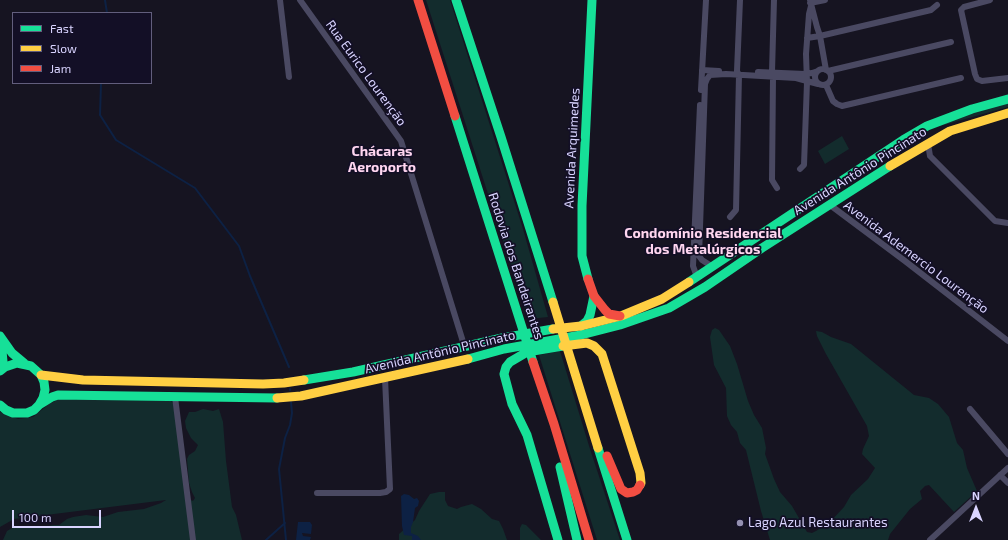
<!DOCTYPE html>
<html>
<head>
<meta charset="utf-8">
<style>
  body { margin:0 }
  #map { position:relative; width:1008px; height:540px; overflow:hidden; background:#161421; font-family:"Exo 2",sans-serif }
  canvas { display:block }
  .legend { position:absolute; left:12px; top:12px; width:140px; height:72px; box-sizing:border-box; background:#130f26; border:1px solid #625e7d; margin:0; padding:5px 7px; list-style:none; font-size:12px; color:#d9d4ff }
  .legend li { display:flex; align-items:center; gap:8px; height:20px }
  .legend b { width:20px; border:1px solid #625e7d }
  .north { position:absolute; left:956px; top:488px; width:40px; height:40px; -webkit-text-stroke:3px #130f26; paint-order:stroke; rotate:0deg; font-size:11px; font-weight:700; line-height:16px; text-align:center; color:#d9d4ff }
  .north::after { content:''; display:block; margin:auto; width:14px; height:18px; background:#d9d4ff; clip-path:polygon(50% 0,100% 100%,50% 72%,0 100%) }
  .scale { position:absolute; left:12px; top:510px; width:89px; height:18px; box-sizing:border-box; border:2px solid #d9d4ff; border-top:0; padding-left:5px; font-size:12px; line-height:14px; white-space:nowrap; color:#d9d4ff; -webkit-text-stroke:3px #130f26; paint-order:stroke }
</style>
</head>
<body>
<div id="map">
<canvas width="1008" height="540"></canvas>
<ul class="legend">
<li><b style="height:5px;background:#16e098"></b>Fast</li>
<li><b style="height:5px;background:#ffcf43"></b>Slow</li>
<li><b style="height:5px;background:#f24e42"></b>Jam</li>
</ul>
<div class="north">N</div>
<div class="scale">100 m</div>
</div>
<script>
const ctx = document.querySelector('canvas').getContext('2d');
ctx.lineJoin = 'round';
function fill(path, color) { ctx.fillStyle = color; ctx.fill(path, 'evenodd'); }
const shape = rows => new Path2D(rows.map(r => 'M' + r).join(''));
function trace(path, color, width, dash) { ctx.strokeStyle = color; ctx.lineWidth = width; ctx.lineCap = dash ? 'butt' : 'round'; ctx.setLineDash(dash || []); ctx.stroke(path); }
function drawText(font, color, halo, rows, align = 'center') {
  ctx.font = font + ' "Exo 2",sans-serif'; ctx.lineWidth = 3.5; ctx.setLineDash([]); ctx.textBaseline = 'middle'; ctx.strokeStyle = halo; ctx.fillStyle = color; for (const [text, x, y, turn = 0] of rows) {
    ctx.save(); ctx.translate(x, y); ctx.rotate((+turn || 0) * Math.PI / 180); ctx.textAlign = isNaN(turn) ? turn : align; if (halo) ctx.strokeText(text, 0, 0); ctx.fillText(text, 0, 0); ctx.restore();
  }
}
const green = shape([
  [426,0,450,0,523,229,548,317,528,319],
  [1008,102,1008,107,944,125,951,118],
  [842,136,849,149,825,164,818,151],
  [715,328,719,330,730,346,737,364,748,401,754,415,762,428,766,448,765,454,774,479,780,492,792,506,807,532,812,533,816,531,830,522,844,507,851,495,868,479,875,468,862,454,863,449,869,436,867,426,826,354,817,336,816,331,822,332,831,337,851,344,914,395,929,398,938,404,949,417,957,443,963,450,967,468,977,491,954,512,929,485,925,486,920,491,922,499,910,509,890,534,888,540,770,540,761,511,746,450,740,443,737,432,731,425,727,416,726,388,714,365,710,337,712,330],
  [560,351,590,449,620,540,597,540,539,355],
  [63,397,168,399,173,403,189,499,193,501,195,498,192,492,189,483,187,459,189,455,195,451,198,445,191,438,186,428,185,421,189,412,195,412,203,409,213,411,219,409,223,422,226,461,232,507,236,515,242,540,3,540,7,531,14,527,36,528,54,525,59,525,67,519,73,517,86,515,103,517,118,512,144,509,161,503,166,500,14,519,0,527,0,412,18,419,33,417,49,404],
  [439,492,445,492,445,500,448,506,457,509,461,507,472,504,481,509,492,519,499,521,503,529,507,540,399,540,399,534,415,520,419,511,430,494],
  [522,524,526,525,541,540,520,540,520,528]
]);
const water = shape([
  [404,494,409,495,414,499,417,498,419,501,418,506,415,508,413,522,411,527,411,533,418,536,421,540,412,540,412,536,404,535,402,526,401,496],
  [298,522,310,522,312,525,311,534,302,533,303,536,311,537,310,540,296,540]
]);
const stream = shape([
  [105,0,107,13],
  [101,83,100,115,116,140,195,188,239,246,250,276,289,367],
  [290,389,290,390],
  [266,540,285,523],
  [286,540,279,469,285,438,290,425,292,413,291,402]
]);
const street = shape([
  [280,0,289,77],
  [300,0,401,141,464,345],
  [774,0,772,72,773,77,772,180,777,188],
  [810,0,817,27,820,36,826,70],
  [990,0,964,7,961,10,975,74,977,79,982,81,1008,78],
  [810,3,825,0],
  [807,38,820,36,931,10,937,5],
  '815 77a8 8 0 1 1 16 0a8 8 0 1 1-16 0Z',
  [702,70,719,71],
  [828,71,951,42],
  [758,72,805,74,812,73,818,71],
  [826,85,833,101,837,104,842,106,961,78],
  [701,90,706,0],
  [928,144,930,156,995,221,1008,223],
  [800,169,804,165,807,82,806,54,809,14,811,6],
  [830,205,905,261,1008,341],
  [730,217,736,210,739,75,737,71,740,0],
  [713,267,702,260,699,256,705,84,707,79,710,75,726,74,796,78,818,84],
  [697,277,693,266,700,105],
  [175,397,193,540],
  [970,409,1008,454],
  [1000,475,1008,483],
  [317,493,380,493,386,492,390,489,385,378],
  [930,540,1008,468]
]);
const fast = shape([
  [456,0,501,137,553,302],
  [455,116,533,362],
  [588,279,582,256,582,206,592,0],
  [689,282,903,140,927,126,972,109,1008,99],
  [581,326,587,321,590,315,594,296],
  [0,336,12,353,24,363],
  [468,359,504,349,581,335,620,325,669,308,705,287,762,248,890,166],
  [0,371,5,367,17,363,31,366,41,375,44,382,45,390,43,398,39,405,34,410,27,413,13,413,6,410,0,405],
  [0,371,3,362,1,339],
  [304,380,353,372,502,338,553,329],
  [39,405,52,397,58,395,277,398],
  [598,448,627,540],
  [560,467,577,540],
  [558,540,527,435,512,404,504,374,506,367,510,362,527,352,563,346]
]);
const slow = shape([
  [890,166,950,131,1008,113],
  [553,302,598,448],
  [553,329,581,326,621,316,662,299,689,282],
  [563,346,587,343,594,346,602,354,640,473,641,483,640,485],
  [41,375,83,380,263,384,284,383,304,380],
  [277,398,301,396,468,359]
]);
const jam = shape([
  [418,0,455,116],
  [588,279,594,296,605,310,609,314,620,316],
  [533,362,554,424,589,540],
  [607,456,621,489,627,493,633,492,637,490,640,485]
]);
const markers = [
  [740,523,4,"#9591b1"]
];
const streetNames = [
  ["Rua Eurico Lourenção",366,73,54],
  ["Avenida Arquimedes",572,148,-87],
  ["Avenida Antônio Pincinato",860,171,-32],
  ["Avenida Ademercio Lourenção",916,257,37],
  ["Rodovia dos Bandeirantes",516,266,72],
  ["Avenida Antônio Pincinato",440,352,-13]
];
const poiNames = [
  ["Lago Azul Restaurantes",748,523]
];
const neighbourhoodNames = [
  ["Chácaras",382,151],
  ["Aeroporto",382,167],
  ["Condomínio Residencial",703,233],
  ["dos Metalúrgicos",703,249]
];
fill(green, '#132c2d');
fill(water, '#0d2144');
trace(stream, '#0d2144', 2);
trace(street, '#4a4962', 6);
trace(fast, '#16e098', 9);
trace(slow, '#ffcf43', 9);
trace(jam, '#f24e42', 9);
for (const [x, y, r, color] of markers) { const dot = new Path2D(); dot.arc(x, y, r, 0, 2 * Math.PI); ctx.fillStyle = color; ctx.fill(dot); trace(dot, '#130f26', 1.5); }
drawText('13px', '#d9d4ff', '#130f26', streetNames);
drawText('13px', '#d9d4ff', '#130f26', poiNames, 'left');
drawText('bold 14px', '#ffd6f0', '#130f26', neighbourhoodNames);
</script>
</body>
</html>
